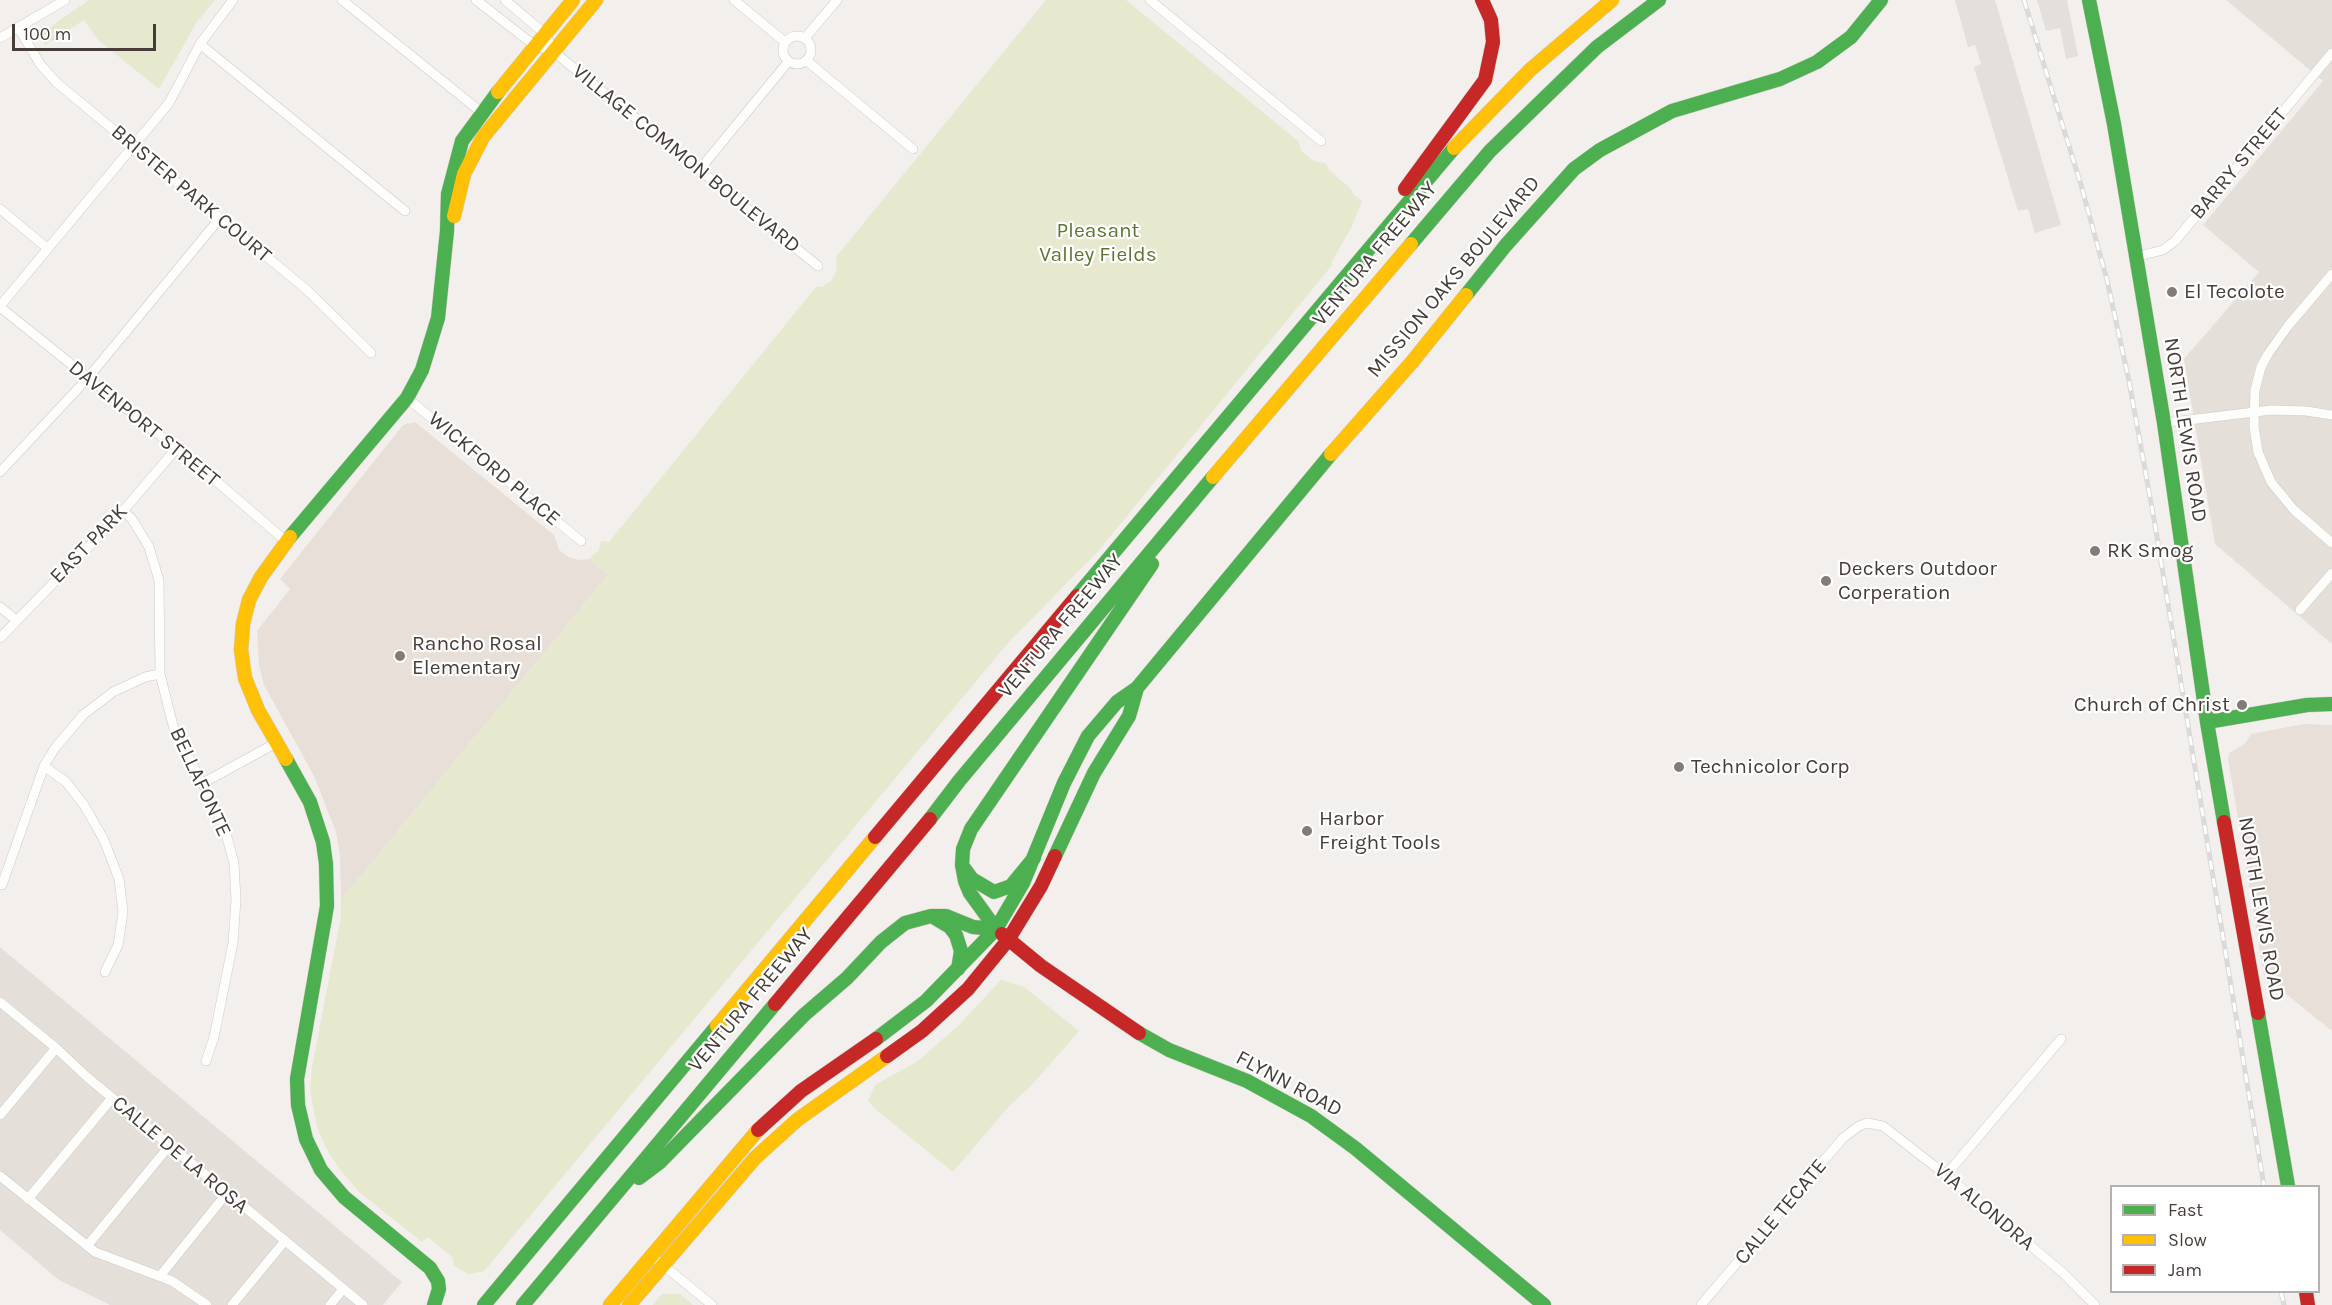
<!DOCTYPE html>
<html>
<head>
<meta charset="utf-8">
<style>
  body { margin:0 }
  #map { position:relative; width:2332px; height:1305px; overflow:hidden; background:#f2efec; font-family:Karla,sans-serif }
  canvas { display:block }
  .legend { position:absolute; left:2110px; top:1185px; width:210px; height:108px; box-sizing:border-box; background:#fff; border:2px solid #b5b1af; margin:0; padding:8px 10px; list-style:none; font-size:18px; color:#473d38 }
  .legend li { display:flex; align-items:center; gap:12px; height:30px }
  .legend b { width:30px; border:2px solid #b5b1af }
  .scale { position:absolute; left:12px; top:24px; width:144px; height:27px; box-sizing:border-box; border:3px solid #473d38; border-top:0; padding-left:8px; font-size:18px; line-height:21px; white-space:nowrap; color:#473d38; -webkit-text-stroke:4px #fff; paint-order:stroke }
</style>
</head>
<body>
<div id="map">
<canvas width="2332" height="1305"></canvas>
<ul class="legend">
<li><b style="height:8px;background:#4caf50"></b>Fast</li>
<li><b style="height:8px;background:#ffc107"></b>Slow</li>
<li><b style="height:8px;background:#c62828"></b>Jam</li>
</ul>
<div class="scale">100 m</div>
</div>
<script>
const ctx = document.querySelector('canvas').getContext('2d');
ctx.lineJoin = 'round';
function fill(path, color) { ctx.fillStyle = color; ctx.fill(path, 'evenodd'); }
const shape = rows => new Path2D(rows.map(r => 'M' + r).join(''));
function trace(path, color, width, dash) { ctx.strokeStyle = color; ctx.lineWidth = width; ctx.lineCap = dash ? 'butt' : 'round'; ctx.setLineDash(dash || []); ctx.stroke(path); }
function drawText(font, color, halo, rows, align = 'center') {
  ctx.font = font + ' Karla,sans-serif'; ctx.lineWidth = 4.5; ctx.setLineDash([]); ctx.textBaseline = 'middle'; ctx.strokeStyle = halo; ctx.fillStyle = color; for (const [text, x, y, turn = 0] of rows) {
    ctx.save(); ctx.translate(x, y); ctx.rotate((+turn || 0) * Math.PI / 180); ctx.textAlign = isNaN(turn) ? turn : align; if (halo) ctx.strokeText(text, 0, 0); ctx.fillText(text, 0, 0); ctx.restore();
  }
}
const residential = shape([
  [2226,0,2332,0,2332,644,2215,544,2184,359,2259,272,2203,225,2323,81],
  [0,947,402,1282,383,1305,110,1305,59,1280,0,1230]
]);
const education = shape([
  [415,422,554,535,559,550,570,558,579,560,589,559,608,575,341,900,340,855,336,832,314,776,264,685,259,665,257,631,290,589,280,579,403,425],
  [2304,724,2332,725,2332,1031,2264,976,2228,758,2229,753,2245,744,2251,734]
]);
const green = shape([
  [89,0,215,0,196,23,159,89,98,40,84,20,45,45,42,39,43,32],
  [1046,0,1126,0,1298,141,1302,152,1314,161,1325,163,1330,171,1350,188,1354,195,1362,201,1352,226,1331,263,1333,264,1100,549,1008,643,484,1271,469,1274,454,1266,453,1258,428,1237,422,1242,358,1191,338,1167,325,1146,317,1127,310,1090,312,1067,341,916,341,900,608,575,589,559,599,550,601,541,609,542,816,287,822,287,832,280,837,269,836,257],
  [1001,980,1024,987,1079,1031,1030,1087,1010,1105,953,1172,875,1109,868,1101,875,1085,918,1061,959,1025],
  [662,1294,680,1294,693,1305,653,1305]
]);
const parking = shape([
  [1955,0,1995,0,2061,225,2035,233,2028,209,2018,211,1974,67,1981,64,1975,45,1968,47],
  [2037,0,2067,0,2078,56,2066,59,2060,28,2046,31]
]);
const street = shape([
  [342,0,481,112],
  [476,0,535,46,554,51],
  [505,0,545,34,554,51,565,61,818,266],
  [734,0,785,42],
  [1150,0,1321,141],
  [19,29,40,64,57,83,307,290,371,353],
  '783 50a14 14 0 1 1 28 0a14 14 0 1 1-28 0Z',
  [0,38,65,0],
  [805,38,837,0],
  [200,44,405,211],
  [807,61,913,149],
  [700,169,788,62],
  [0,209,47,248],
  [2135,257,2163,250,2175,241,2332,53],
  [2332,274,2288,326,2268,354,2261,367,2255,390,2254,426,2258,452,2271,482,2294,510,2332,543],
  [0,306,169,103,200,44,233,0],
  [0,307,208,474,287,542],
  [407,398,581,541],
  [2164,423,2271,410,2306,411,2332,415],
  [0,472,87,379,220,218],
  [123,511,132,519,149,547,159,580,160,674,174,729,223,823,234,863,236,900,233,943,214,1037,206,1061],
  [0,607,16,620],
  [2300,610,2332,573],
  [0,638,123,511,176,449],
  [44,766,66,782,84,805,104,840,119,879,123,912,118,945,105,972],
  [203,783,276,743],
  [2,885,44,766,55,748,83,715,113,692,145,677,160,674],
  [0,1002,56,1048,87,1077,363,1305],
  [0,1115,56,1048],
  [1946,1175,2061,1039],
  [0,1176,95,1252,172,1281,207,1305],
  [28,1199,112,1098],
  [87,1246,170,1145],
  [652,1256,712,1305],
  [160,1276,227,1193],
  [232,1305,284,1242],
  [330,1305,343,1289],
  [1701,1305,1843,1138,1859,1126,1867,1123,1883,1126,1946,1175,2062,1272,2095,1305]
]);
const fast = shape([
  [2089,0,2114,124,2164,423,2207,722,2224,822],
  [1411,244,1490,151,1597,47,1659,0],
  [1466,295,1506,245,1574,169,1600,150,1672,111,1780,79,1817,62,1851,37,1881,0],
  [290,537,407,398,422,370,438,318,447,231,448,194,462,141,498,92],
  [1077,596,1454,148],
  [2207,722,2307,705,2332,704],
  [286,759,310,802,323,842,326,864,327,906,297,1079,298,1105,306,1139,321,1170,344,1197,430,1268,438,1281,439,1289,434,1305],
  [930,819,959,781,1213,477],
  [1055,856,1094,773,1129,716,1137,688],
  [964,868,972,879,994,892,1011,886,1034,858],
  [935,918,950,927,956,935,961,951,958,969],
  [996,929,970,893,965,881,962,865,963,849,971,829,1152,564],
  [2258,1013,2288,1186],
  [1139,1033,1169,1050,1247,1081,1311,1116,1355,1148,1544,1305],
  [876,1039,926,1001,996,929,1023,883,1064,783,1088,736,1117,702,1137,688,1331,454],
  [639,1178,659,1163,804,1015,847,978,881,942,905,923,931,916,946,916,973,927,996,929],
  [484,1305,717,1026],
  [523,1305,775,1004]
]);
const slow = shape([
  [498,92,573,0],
  [1454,148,1530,70,1612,0],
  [454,216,464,174,483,137,596,0],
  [1331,454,1412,362,1466,295],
  [1213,477,1411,244],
  [286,759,258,710,245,678,241,650,243,624,249,600,261,577,290,537],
  [717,1026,875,837],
  [610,1305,758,1130],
  [629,1305,755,1158,797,1120,887,1056]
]);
const jam = shape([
  [1405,189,1485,80,1493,42,1491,20,1482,0],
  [2224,822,2258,1013],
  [875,837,1077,596],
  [1002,934,1041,966,1139,1033],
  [775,1004,930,819],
  [887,1056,922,1031,968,989,1008,940,1041,886,1055,856],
  [758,1130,801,1091,876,1039],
  [2306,1292,2308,1305]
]);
const rail = shape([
  [2024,0,2081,185,2107,280,2129,381,2155,525,2264,1186],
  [2281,1292,2284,1305]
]);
const markers = [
  [2172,292,6,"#837b77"],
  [2095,551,6,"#837b77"],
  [1826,581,6,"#837b77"],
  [400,656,6,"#837b77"],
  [2242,705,6,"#837b77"],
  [1679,767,6,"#837b77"],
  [1307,831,6,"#837b77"]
];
const streetNames = [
  ["VILLAGE COMMON BOULEVARD",686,159,39],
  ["BARRY STREET",2239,164,-50],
  ["BRISTER PARK COURT",191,194,40],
  ["VENTURA FREEWAY",1375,254,-50],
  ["MISSION OAKS BOULEVARD",1454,277,-50],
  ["DAVENPORT STREET",144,424,39],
  ["NORTH LEWIS ROAD",2185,430,81],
  ["WICKFORD PLACE",494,469,40],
  ["EAST PARK",89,544,-46],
  ["VENTURA FREEWAY",1061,626,-50],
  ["BELLAFONTE",200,782,65],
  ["NORTH LEWIS ROAD",2261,909,80],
  ["VENTURA FREEWAY",751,1000,-50],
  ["FLYNN ROAD",1289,1084,28],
  ["CALLE DE LA ROSA",180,1155,40],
  ["VIA ALONDRA",1984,1207,40],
  ["CALLE TECATE",1781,1212,-50]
];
const parkNames = [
  ["Pleasant",1098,231],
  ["Valley Fields",1098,255]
];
const poiNames = [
  ["El Tecolote",2184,292],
  ["RK Smog",2107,551],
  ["Deckers Outdoor",1838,569],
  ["Corperation",1838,593],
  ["Rancho Rosal",412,644],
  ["Elementary",412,668],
  ["Church of Christ",2230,705,"right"],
  ["Technicolor Corp",1691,767],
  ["Harbor",1319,819],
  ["Freight Tools",1319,843]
];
fill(residential, '#e5dfda');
fill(education, '#e7dfd8');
fill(green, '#e6e9ce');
fill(parking, '#e3dfdd');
trace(street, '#cecbc8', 10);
trace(fast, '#d2cbc5', 15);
trace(slow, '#d2cbc5', 15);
trace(jam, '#d2cbc5', 15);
trace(street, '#fdfdfc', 9);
trace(fast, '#4caf50', 14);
trace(slow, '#ffc107', 14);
trace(jam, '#c62828', 14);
trace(rail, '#dadad9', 5);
trace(rail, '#fff', 3, [9]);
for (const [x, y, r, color] of markers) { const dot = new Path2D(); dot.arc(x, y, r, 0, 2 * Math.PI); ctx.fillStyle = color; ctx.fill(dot); trace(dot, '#fff', 2); }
drawText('21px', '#473d38', '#fff', streetNames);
drawText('21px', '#5d7530', '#fff', parkNames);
drawText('21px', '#473d38', '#fff', poiNames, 'left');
</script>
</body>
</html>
